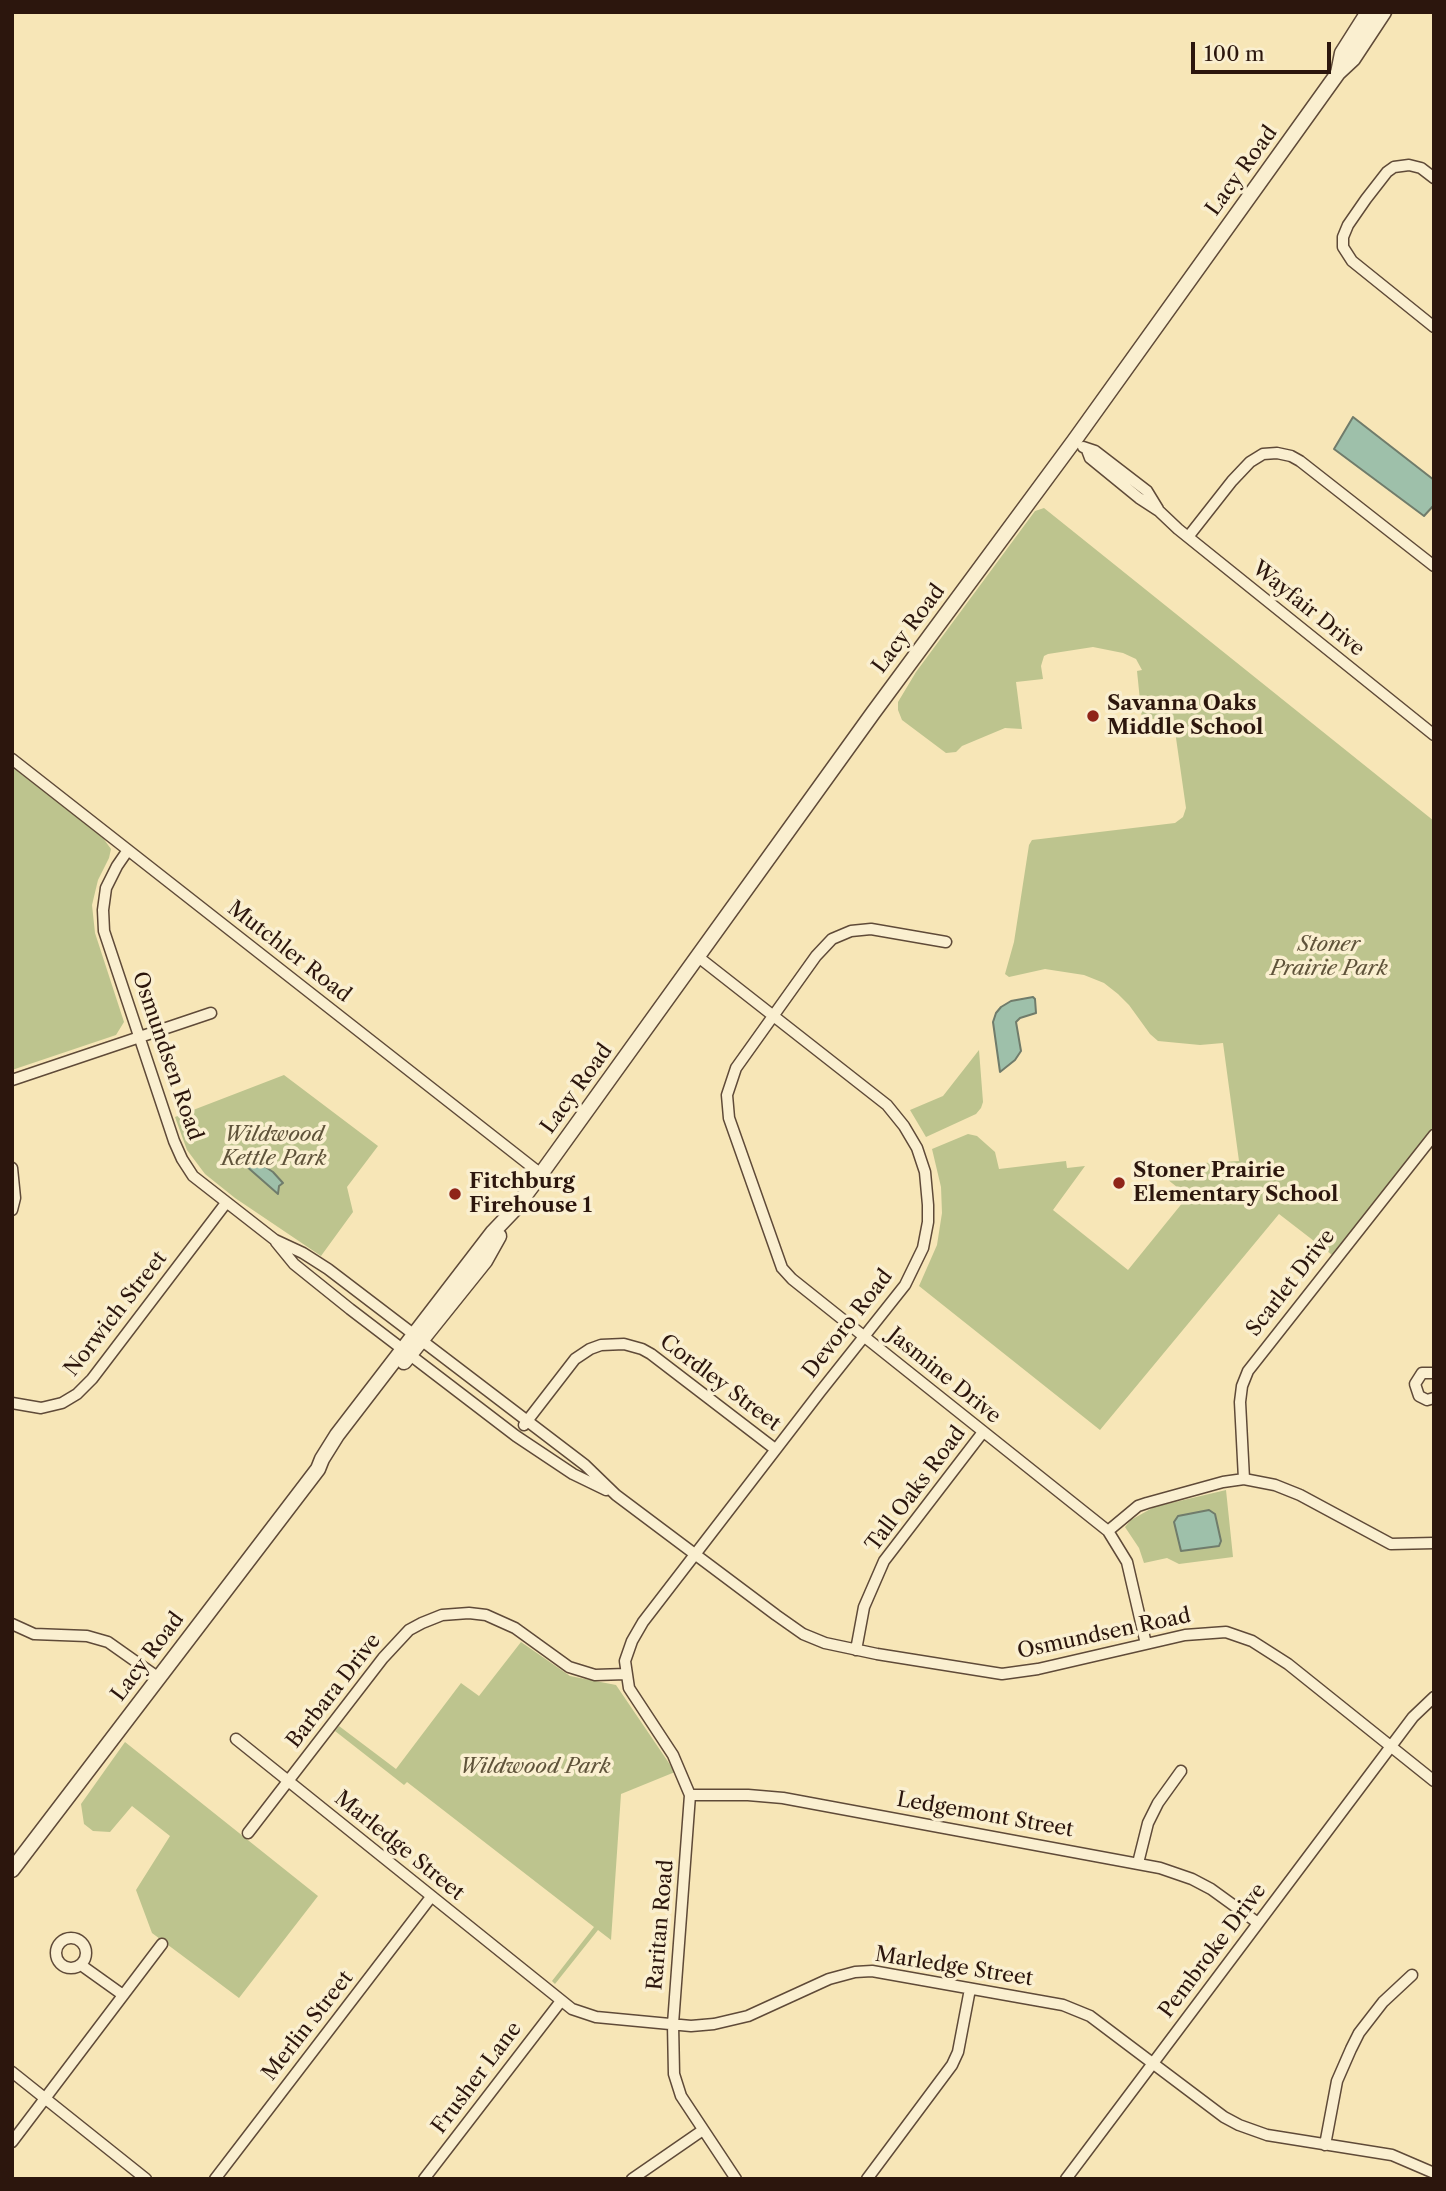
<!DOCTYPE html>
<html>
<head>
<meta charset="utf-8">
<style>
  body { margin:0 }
  #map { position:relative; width:1446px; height:2191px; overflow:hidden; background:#f7e6b7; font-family:"Libre Caslon Text",serif }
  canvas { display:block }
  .frame { position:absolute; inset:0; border:14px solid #2c160d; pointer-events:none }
  .scale { position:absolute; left:1191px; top:42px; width:140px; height:32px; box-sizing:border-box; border:4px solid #2c160d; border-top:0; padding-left:9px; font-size:21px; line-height:24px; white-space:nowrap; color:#2c160d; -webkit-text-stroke:5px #faefd0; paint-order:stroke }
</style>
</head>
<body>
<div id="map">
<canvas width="1446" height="2191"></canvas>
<div class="frame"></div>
<div class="scale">100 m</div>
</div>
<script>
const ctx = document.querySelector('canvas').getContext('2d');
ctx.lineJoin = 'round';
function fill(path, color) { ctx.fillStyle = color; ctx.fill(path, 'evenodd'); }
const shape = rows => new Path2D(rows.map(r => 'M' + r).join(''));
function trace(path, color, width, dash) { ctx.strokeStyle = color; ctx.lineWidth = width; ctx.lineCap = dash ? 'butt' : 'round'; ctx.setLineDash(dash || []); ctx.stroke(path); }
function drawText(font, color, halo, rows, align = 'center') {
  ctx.font = font + ' "Libre Caslon Text",serif'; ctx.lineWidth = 7; ctx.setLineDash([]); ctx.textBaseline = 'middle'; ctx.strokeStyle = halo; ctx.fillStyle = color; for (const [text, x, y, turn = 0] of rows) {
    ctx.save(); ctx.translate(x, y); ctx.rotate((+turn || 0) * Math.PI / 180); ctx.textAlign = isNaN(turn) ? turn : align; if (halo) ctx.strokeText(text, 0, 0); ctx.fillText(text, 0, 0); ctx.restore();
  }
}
const green = shape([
  [1044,508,1434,821,1434,1128,1336,1258,1279,1214,1100,1430,919,1286,937,1245,942,1213,941,1187,932,1149,968,1134,977,1136,995,1152,999,1169,1066,1161,1067,1168,1085,1166,1053,1210,1128,1270,1188,1196,1151,1166,1239,1161,1223,1043,1200,1045,1158,1041,1150,1034,1129,1005,1118,994,1104,983,1084,975,1045,969,1009,977,1005,974,1014,942,1029,845,1032,840,1175,823,1183,817,1186,808,1173,717,1142,720,1137,671,1142,670,1136,659,1123,653,1093,647,1048,654,1044,656,1041,666,1043,679,1016,682,1022,729,1005,728,962,746,956,752,946,753,902,720,898,710,898,702,916,672,1035,511],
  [12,765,103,838,111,849,109,858,98,880,92,905,95,933,124,1022,116,1035,12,1070],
  [979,1050,983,1102,981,1108,976,1114,926,1137,910,1110,943,1096],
  [284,1075,378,1146,347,1187,353,1212,321,1256,235,1198,205,1174,187,1150,175,1117],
  [1226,1490,1233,1557,1179,1564,1167,1558,1144,1563,1139,1548,1125,1527,1131,1520,1154,1507],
  [521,1642,570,1676,616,1685,675,1772,621,1794,611,1940,598,1930,555,1984,552,1981,594,1927,407,1782,404,1785,335,1731,339,1726,396,1769,461,1683,479,1696],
  [125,1742,318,1896,239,1998,152,1933,136,1890,170,1836,132,1806,110,1832,93,1831,84,1824,81,1804]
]);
const water = shape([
  [1353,417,1434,480,1434,505,1424,516,1334,449,1353,417],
  [1033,997,1035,999,1036,1013,1020,1018,1016,1022,1021,1051,1015,1060,1000,1072,993,1022,996,1013,1001,1007,1011,1001,1033,997],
  [239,1152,245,1153,273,1172,283,1183,279,1186,278,1194,237,1158,239,1152],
  [1209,1510,1215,1514,1221,1541,1219,1546,1181,1551,1174,1522,1178,1516,1209,1510]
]);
const minor = shape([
  [1434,178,1421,168,1409,165,1394,167,1387,172,1366,199,1348,225,1343,237,1343,247,1352,261,1434,327],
  [1083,447,1095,451,1147,491,1158,509],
  [1087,450,1090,458,1139,498,1159,511,1178,529,1434,735],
  [1188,537,1232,481,1250,462,1263,454,1277,453,1291,456,1300,461,1434,566],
  [12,759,541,1174],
  [128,850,117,866,106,888,103,910,104,931,174,1141,182,1159,193,1176,275,1240,303,1253,328,1269,585,1465,616,1495,776,1615,803,1634,825,1643,877,1654,1002,1674,1038,1669,1185,1635,1226,1632,1252,1641,1288,1664,1434,1781],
  [946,942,871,929,851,931,832,939,816,956,736,1068,727,1095,729,1118,782,1268,792,1279,1108,1531,1127,1562,1146,1644],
  [697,956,887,1105,904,1126,917,1148,925,1172,928,1205,928,1222,923,1248,905,1285,820,1392,643,1622,632,1641,625,1661,629,1688,673,1755,690,1795,673,2024,674,2074,681,2096,736,2179],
  [12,1080,211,1013],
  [12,1168,15,1198,12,1210],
  [276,1242,294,1264,350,1309,516,1436,573,1474,606,1490],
  [1434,1373,1422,1373,1415,1384,1419,1396,1427,1400,1434,1398],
  [12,1403,41,1408,62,1403,77,1394,92,1379,226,1203],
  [524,1425,575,1359,590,1349,601,1345,624,1344,642,1349,651,1354,775,1449],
  [1244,1479,1240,1402,1242,1386,1248,1371,1434,1135],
  [1108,1531,1138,1506,1147,1503,1223,1482,1244,1479,1275,1485,1300,1495,1391,1544,1434,1543],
  [12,1624,34,1634,87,1636,108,1642,159,1678],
  [856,1650,864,1607,884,1561,983,1432],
  [236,1739,572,2009,596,2017,691,2026,714,2024,748,2016,829,1979,855,1972,872,1971,1063,2005,1090,2016,1224,2117,1239,2125,1267,2135,1392,2155,1434,2173],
  [690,1795,748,1795,783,1798,1160,1868,1192,1879,1211,1889,1258,1923],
  [248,1833,383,1658,409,1630,422,1623,442,1615,469,1613,486,1615,515,1628,569,1667,595,1675,626,1674],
  [1138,1863,1148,1823,1158,1803,1181,1771],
  '56 1953a15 15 0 1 1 30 0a15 15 0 1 1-30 0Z',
  [81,1965,123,1995],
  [12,2072,146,2179],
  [12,2142,162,1944],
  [1325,2145,1337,2081,1351,2049,1359,2033,1383,2002,1412,1975],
  [215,2179,431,1897],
  [424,2179,561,2001],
  [632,2179,703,2130],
  [867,2179,952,2065,958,2052,970,1989],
  [1066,2179,1413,1717,1434,1697]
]);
const tertiary = shape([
  [1338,73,1342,53,1368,12],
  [404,1362,485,1261,499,1236],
  [12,1870,318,1469,322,1459,337,1435,493,1232,514,1210,541,1174,873,713,1074,441,1338,73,1353,59,1384,12]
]);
const markers = [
  [1093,716,7,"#8f2418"],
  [1119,1183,7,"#8f2418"],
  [455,1194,7,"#8f2418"]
];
const streetNames = [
  ["Lacy Road",1242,171,-54],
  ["Wayfair Drive",1308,609,39],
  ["Lacy Road",909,629,-53],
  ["Mutchler Road",289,952,38],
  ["Osmundsen Road",167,1056,71],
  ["Lacy Road",577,1089,-54],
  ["Scarlet Drive",1291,1283,-52],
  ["Norwich Street",116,1314,-52],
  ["Devoro Road",848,1324,-52],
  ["Jasmine Drive",944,1376,39],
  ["Cordley Street",720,1383,37],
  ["Tall Oaks Road",916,1489,-53],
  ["Osmundsen Road",1104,1634,-12],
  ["Lacy Road",148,1657,-53],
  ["Barbara Drive",334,1691,-52],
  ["Ledgemont Street",985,1815,10],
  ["Marledge Street",399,1846,39],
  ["Raritan Road",661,1925,-85],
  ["Pembroke Drive",1213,1951,-53],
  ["Marledge Street",954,1967,9],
  ["Merlin Street",308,2026,-52],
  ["Frusher Lane",477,2078,-53]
];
const poiNames = [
  ["Savanna Oaks",1107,704],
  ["Middle School",1107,728],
  ["Stoner Prairie",1133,1171],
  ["Elementary School",1133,1195],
  ["Fitchburg",469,1182],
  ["Firehouse 1",469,1206]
];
const parkNames = [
  ["Stoner",1329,945],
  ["Prairie Park",1329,969],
  ["Wildwood",274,1135],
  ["Kettle Park",274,1159],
  ["Wildwood Park",535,1767]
];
fill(green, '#bdc48e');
fill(water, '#9ec0aa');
trace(water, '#707c6b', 2);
trace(minor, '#5f4a38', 13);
trace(tertiary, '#5f4a38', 17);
trace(minor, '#faefd0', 10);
trace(tertiary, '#faefd0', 14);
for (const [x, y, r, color] of markers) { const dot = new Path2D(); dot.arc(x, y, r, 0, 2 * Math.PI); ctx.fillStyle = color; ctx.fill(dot); trace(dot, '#faefd0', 2.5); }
drawText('21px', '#2c160d', '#faefd0', streetNames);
drawText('bold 21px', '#2c160d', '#faefd0', poiNames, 'left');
drawText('italic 21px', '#5f533a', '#faefd0', parkNames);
</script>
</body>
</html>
